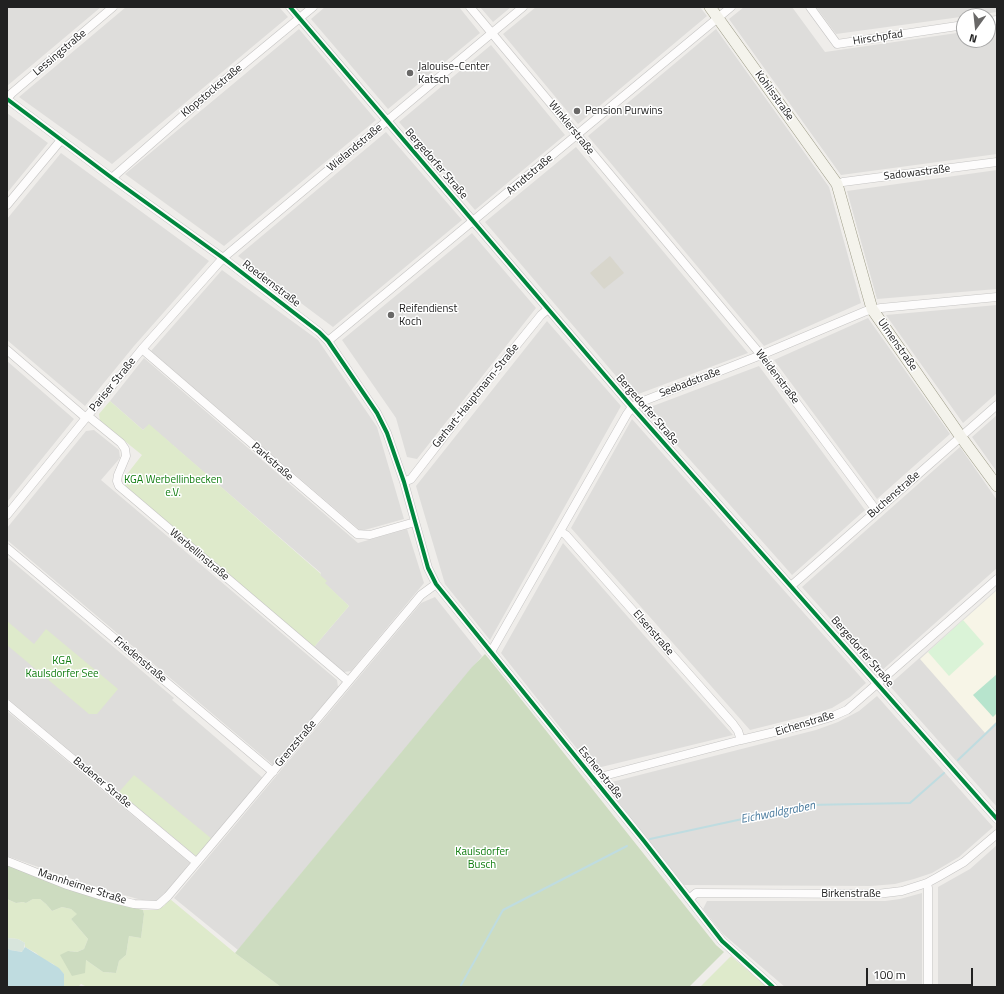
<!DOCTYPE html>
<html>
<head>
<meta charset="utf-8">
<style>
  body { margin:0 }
  #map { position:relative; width:1004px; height:994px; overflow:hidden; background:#efedea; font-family:"Titillium Web",sans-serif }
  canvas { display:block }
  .frame { position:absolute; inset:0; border:8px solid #212121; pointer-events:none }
  .north { position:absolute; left:956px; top:8px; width:40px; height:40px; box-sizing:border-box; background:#fff; border:1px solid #a6a6a6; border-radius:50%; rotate:195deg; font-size:11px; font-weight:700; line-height:16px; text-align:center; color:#212121 }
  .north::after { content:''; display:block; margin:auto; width:14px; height:18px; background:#696867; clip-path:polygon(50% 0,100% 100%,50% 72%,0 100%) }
  .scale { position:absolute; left:866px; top:968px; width:107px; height:18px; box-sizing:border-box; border:2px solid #212121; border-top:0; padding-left:5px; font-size:12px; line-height:14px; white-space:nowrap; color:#212121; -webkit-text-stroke:3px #fff; paint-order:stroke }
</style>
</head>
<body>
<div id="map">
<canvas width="1004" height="994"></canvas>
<div class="frame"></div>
<div class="north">N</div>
<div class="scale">100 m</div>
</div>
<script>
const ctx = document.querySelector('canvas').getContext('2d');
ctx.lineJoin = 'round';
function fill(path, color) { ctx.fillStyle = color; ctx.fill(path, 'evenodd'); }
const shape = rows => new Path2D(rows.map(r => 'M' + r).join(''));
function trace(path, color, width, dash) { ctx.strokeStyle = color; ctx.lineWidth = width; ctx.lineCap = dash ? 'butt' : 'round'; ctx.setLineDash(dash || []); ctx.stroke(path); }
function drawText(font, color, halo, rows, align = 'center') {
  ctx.font = font + ' "Titillium Web",sans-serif'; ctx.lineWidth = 3; ctx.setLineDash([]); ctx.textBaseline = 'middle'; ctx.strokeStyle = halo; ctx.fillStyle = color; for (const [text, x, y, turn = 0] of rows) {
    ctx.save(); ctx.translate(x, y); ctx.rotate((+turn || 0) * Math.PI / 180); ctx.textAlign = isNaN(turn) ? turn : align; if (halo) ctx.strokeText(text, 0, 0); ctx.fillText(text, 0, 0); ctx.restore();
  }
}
const residential = shape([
  [7,7,101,7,7,86],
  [126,7,279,7,288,17,112,164,19,97],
  [325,7,459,7,480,33,388,109,311,19],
  [480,7,511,7,493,22],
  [536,7,700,7,707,16,578,124,503,34],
  [744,7,792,7,825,52,964,32,964,40,988,40,988,29,997,28,997,154,841,175,729,19],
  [816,7,997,7,997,12,836,34],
  [299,29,376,120,224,246,125,174],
  [716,29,829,187,861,303,764,346,588,136],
  [491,45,565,135,475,210,399,122],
  [7,113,48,143,7,193],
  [386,132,462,220,333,327,238,256],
  [576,147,748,353,633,396,485,222],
  [61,153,209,261,134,346,85,406,7,340,7,219],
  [997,170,997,289,877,299,847,191],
  [472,233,536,308,417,459,407,457,396,418,342,340],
  [222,270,318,340,377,427,404,519,361,531,151,351],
  [997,305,997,393,963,423,886,315],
  [868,318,950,434,877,499,774,360],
  [547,321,621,406,490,640,445,584,416,486],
  [144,358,358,543,407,529,424,583,351,671,344,672,314,647,349,606,324,583,320,575,321,573,149,425,143,430,110,401],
  [7,361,74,419,7,502],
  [759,366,865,510,792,575,645,409],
  [997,415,997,472,972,437],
  [632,419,866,683,850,697,832,708,810,715,750,730,571,528],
  [94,430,119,450,120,458,101,480,337,680,338,687,273,765,7,540,7,528,86,431],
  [960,447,997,500,997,568,879,673,802,587],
  [563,543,664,658,733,735,593,769,501,653],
  [7,557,174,698,172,700,263,778,202,851,201,850,196,856,7,698],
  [997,589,997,807,889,685],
  [435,597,482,656,238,950,174,898,421,603],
  [877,696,993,827,959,857,932,873,914,879,895,884,871,886,684,885,604,784,816,730,838,722,859,711],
  [7,711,190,863,156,904,95,887,7,856],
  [997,845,997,987,938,987,938,887,970,869],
  [922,893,922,987,785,987,723,934,703,909,707,901,885,901,900,899]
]);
const education = shape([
  [997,590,997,721,985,733,920,659]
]);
const construction = shape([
  [610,256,624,273,604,289,590,273]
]);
const grass = shape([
  [110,401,143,430,149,424,321,574,320,575,327,581,325,583,349,606,314,647,124,485,124,478,142,455,100,421,99,414],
  [7,621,34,644,46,629,118,689,97,714,89,714,7,645],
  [134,775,212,839,202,851,201,850,196,856,119,792],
  [7,899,16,903,23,902,26,903,33,899,40,899,46,904,52,911,62,907,71,909,78,914,71,919,88,939,84,949,77,952,68,951,86,960,103,972,116,973,119,961,126,955,129,936,141,938,144,914,143,910,157,910,164,906,170,899,235,953,281,987,87,987,81,984,78,987,64,987,64,974,53,964,41,958,36,953,25,947,25,943,18,939,7,938],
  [731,956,767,987,700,987]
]);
const forest = shape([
  [485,654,494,665,716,945,724,952,689,987,281,987,235,953,472,667],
  [7,864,117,904,143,910,144,914,141,938,129,936,126,955,119,961,116,973,103,972,86,960,85,973,72,976,60,955,68,951,77,952,84,949,88,939,71,919,77,914,71,909,62,907,52,911,46,904,40,899,33,899,26,903,23,902,16,903,7,899]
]);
const wetland = shape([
  [7,938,18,939,25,943,23,952,10,950,7,948]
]);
const park = shape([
  [963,620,984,644,949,676,928,652]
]);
const pitch = shape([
  [997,674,997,713,993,717,973,695]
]);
const water = shape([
  [25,947,59,968,64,974,64,987,7,987,7,948,10,950,22,952]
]);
const stream = shape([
  [958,760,997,723],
  [650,839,807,805,910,803,944,773],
  [460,987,503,910,627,846]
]);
const street = shape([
  [290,7,632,407,997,819],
  [470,7,761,355,876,510],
  [810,7,837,44,964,25],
  [988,21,997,20],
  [7,99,112,178,223,258,319,332,328,341,377,413,387,433,404,482,428,568,436,584,644,841,722,941,773,987],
  [7,99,12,93,113,7],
  [112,178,210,92,313,7],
  [837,184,843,182,997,162],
  [7,205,61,140],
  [328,341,731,7],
  [142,349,357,534,370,535,415,522],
  [7,350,86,418],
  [88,416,121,443,125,449,126,456,118,475,117,481,119,486,348,681],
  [404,482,411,479,469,404,541,315,548,309],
  [7,515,142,349,223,258,523,7],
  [560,531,566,535,733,724,738,731,741,740],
  [7,548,273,772],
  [791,586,997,405],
  [491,652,627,414,632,407,641,402,761,355,866,311,881,308,997,297],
  [7,704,196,862],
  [596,782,597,778,600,777,741,740,808,724,831,717,847,710,997,579],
  [7,861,67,885,102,896,134,904,158,905,168,896,212,844,421,595,436,584],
  [927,883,928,888,928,987],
  [689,899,696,893,877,894,902,891,927,883,938,877,964,862,997,834]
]);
const secondary = shape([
  [710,7,837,184,872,309,961,437,997,486]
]);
const cycleway = shape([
  [290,7,632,407,997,819],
  [7,99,112,178,223,258,319,332,328,341,377,413,387,433,404,482,428,568,436,584,644,841,722,941,773,987]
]);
const markers = [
  [410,73,4,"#696867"],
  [577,111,4,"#696867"],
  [391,315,4,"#696867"]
];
const streetNames = [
  ["Hirschpfad",878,38,-9],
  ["Lessingstraße",60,53,-40],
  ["Klopstockstraße",212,91,-40],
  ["Kohlisstraße",774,96,54],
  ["Winklerstraße",571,128,51],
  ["Wielandstraße",355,148,-40],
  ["Bergedorfer Straße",436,164,49],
  ["Sadowastraße",917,173,-7],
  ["Arndtstraße",530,175,-40],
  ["Roedernstraße",271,284,37],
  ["Ulmenstraße",897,345,55],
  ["Weidenstraße",777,377,53],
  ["Seebadstraße",690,383,-21],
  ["Pariser Straße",113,385,-51],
  ["Gerhart-Hauptmann-Straße",476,396,-51],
  ["Bergedorfer Straße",647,410,49],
  ["Parkstraße",272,462,41],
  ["Buchenstraße",894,495,-41],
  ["Werbellinstraße",199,555,40],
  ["Elsenstraße",653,633,49],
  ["Bergedorfer Straße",862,652,49],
  ["Friedenstraße",140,660,40],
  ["Eichenstraße",805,724,-17],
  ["Grenzstraße",296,744,-50],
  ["Eschenstraße",600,773,51],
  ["Badener Straße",102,783,40],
  ["Mannheimer Straße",82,887,18],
  ["Birkenstraße",851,894]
];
const poiNames = [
  ["Jalouise-Center",418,67],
  ["Katsch",418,80],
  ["Pension Purwins",585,111],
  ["Reifendienst",399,309],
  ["Koch",399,322]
];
const parkNames = [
  ["KGA Werbellinbecken",173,480],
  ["e.V.",173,493],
  ["KGA",62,661],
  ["Kaulsdorfer See",62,674],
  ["Kaulsdorfer",482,852],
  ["Busch",482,865]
];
const waterNames = [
  ["Eichwaldgraben",778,813,-11]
];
fill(residential, '#dedddb');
fill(education, '#f7f5e7');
fill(construction, '#d8d6cc');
fill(grass, '#deeacb');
fill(forest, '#cddcc0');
fill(wetland, '#d8e5dc');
fill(park, '#daf3d7');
fill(pitch, '#b7e4cd');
fill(water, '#bfdce0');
trace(stream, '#bfdce0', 2);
trace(street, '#c6c5c4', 9);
trace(secondary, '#999882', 12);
trace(street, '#fdfcfc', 8);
trace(secondary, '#f4f3ec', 11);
trace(cycleway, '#00873e', 4);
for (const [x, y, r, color] of markers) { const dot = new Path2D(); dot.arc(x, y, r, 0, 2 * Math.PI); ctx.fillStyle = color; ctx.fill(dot); trace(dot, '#fff', 1.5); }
drawText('11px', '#212121', '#fff', streetNames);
drawText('11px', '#212121', '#fff', poiNames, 'left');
drawText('11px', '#117d10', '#fff', parkNames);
drawText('italic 12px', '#4a7b9e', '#fff', waterNames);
</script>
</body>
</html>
